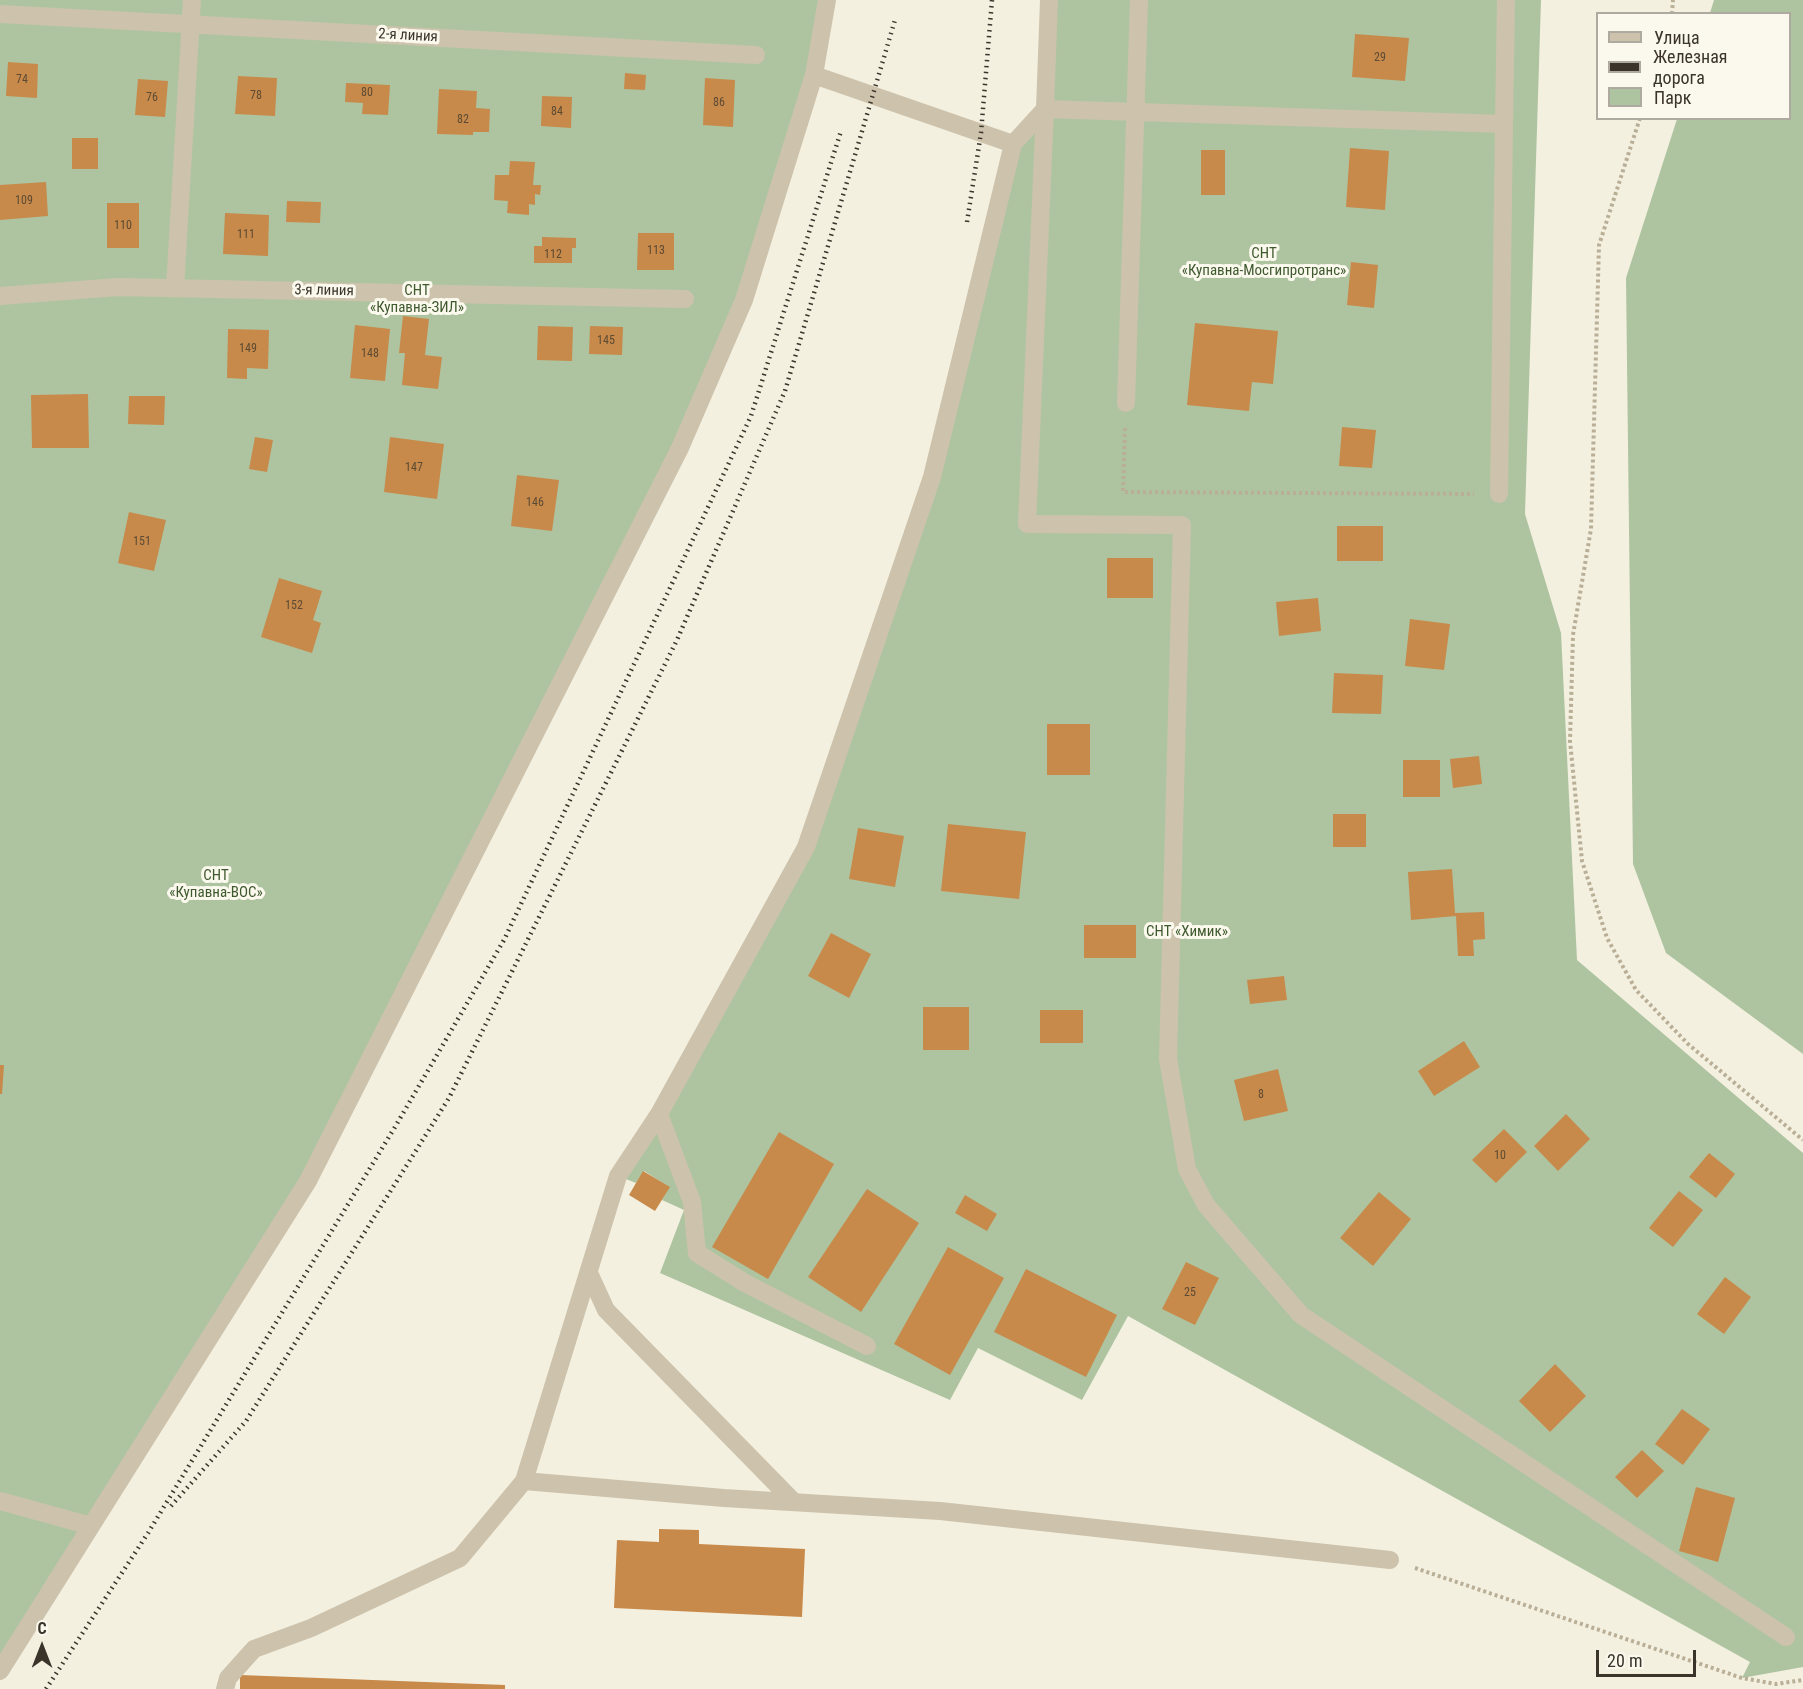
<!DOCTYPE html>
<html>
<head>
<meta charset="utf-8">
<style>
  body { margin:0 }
  #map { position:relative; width:1803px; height:1689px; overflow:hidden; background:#f4f0e0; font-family:"Roboto Condensed",sans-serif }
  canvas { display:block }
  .legend { position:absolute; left:1596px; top:12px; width:195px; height:108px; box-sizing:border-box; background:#fbf8ed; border:2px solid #aeaa9f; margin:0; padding:8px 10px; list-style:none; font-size:18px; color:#3a342b }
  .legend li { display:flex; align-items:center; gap:12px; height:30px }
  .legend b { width:30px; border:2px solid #aeaa9f }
  .north { position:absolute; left:12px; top:1617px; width:60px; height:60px; -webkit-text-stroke:4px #fbf8ed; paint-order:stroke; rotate:0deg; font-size:16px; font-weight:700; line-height:24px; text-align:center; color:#3a342b }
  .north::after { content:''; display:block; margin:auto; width:21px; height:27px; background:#3a342b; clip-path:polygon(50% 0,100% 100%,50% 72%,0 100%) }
  .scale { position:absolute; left:1596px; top:1650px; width:100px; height:27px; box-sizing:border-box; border:3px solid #3a342b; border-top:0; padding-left:8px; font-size:18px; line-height:21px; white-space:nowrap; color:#3a342b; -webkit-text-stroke:4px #fbf8ed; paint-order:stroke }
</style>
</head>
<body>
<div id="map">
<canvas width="1803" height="1689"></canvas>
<ul class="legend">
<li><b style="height:8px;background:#cdc3ac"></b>Улица</li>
<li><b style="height:8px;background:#3a342b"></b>Железная дорога</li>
<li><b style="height:16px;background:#aec4a0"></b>Парк</li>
</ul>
<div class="north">С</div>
<div class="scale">20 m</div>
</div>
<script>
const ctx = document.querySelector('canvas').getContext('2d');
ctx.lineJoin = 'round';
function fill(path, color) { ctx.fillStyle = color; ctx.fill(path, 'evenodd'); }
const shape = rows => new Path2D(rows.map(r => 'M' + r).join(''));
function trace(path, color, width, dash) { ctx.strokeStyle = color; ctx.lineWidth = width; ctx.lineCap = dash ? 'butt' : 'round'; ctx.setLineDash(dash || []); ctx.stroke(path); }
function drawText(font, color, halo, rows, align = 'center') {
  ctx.font = font + ' "Roboto Condensed",sans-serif'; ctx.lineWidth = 6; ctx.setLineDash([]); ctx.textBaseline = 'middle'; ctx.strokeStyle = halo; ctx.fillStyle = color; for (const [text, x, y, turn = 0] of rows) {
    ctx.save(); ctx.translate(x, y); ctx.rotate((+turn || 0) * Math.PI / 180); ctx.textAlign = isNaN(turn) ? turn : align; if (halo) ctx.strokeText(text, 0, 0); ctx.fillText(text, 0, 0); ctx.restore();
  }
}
const green = shape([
  [0,0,827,0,744,300,308,1181,0,1671],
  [1049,0,1541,0,1525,514,1561,633,1577,960,1803,1153,1803,1667,1742,1678,1750,1662,1128,1316,1082,1400,978,1348,950,1400,660,1273,684,1210,662,1200,669,1187,644,1171,636,1183,618,1176,806,847,932,477,1013,144,1045,109],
  [1714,0,1803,0,1803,1054,1666,953,1633,864,1626,278,1677,119,1790,118,1790,14,1710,13]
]);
const building = shape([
  [1355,34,1409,38,1405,81,1352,77],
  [8,62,38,64,37,98,6,96],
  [625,73,646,75,645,90,624,89],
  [238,76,277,78,275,116,235,114],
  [705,78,735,80,733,127,703,125],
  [138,79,168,81,165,117,135,115],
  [346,83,390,85,388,115,362,114,363,103,345,102],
  [439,89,477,91,476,108,490,109,489,132,473,132,473,135,437,134],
  [542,96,572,97,571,128,541,126],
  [72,138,98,138,98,169,72,169],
  [1350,148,1389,151,1385,210,1346,207],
  [1201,150,1225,150,1225,195,1201,195],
  [510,161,535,162,533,185,541,185,540,195,535,194,535,205,529,204,529,215,507,213,508,201,494,200,495,175,509,175],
  [46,182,48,216,0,220,0,185],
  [287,201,321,202,320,223,286,222],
  [107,203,139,203,139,248,107,248],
  [225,213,269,215,268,256,223,254],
  [638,233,674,233,674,270,637,270],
  [542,237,576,238,576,248,572,248,572,263,534,263,534,246,542,246],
  [1351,262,1378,265,1374,308,1347,305],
  [403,316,429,319,425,355,442,357,438,389,402,385,405,353,399,353],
  [1195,323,1278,331,1273,384,1252,382,1249,411,1187,405],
  [355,325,390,329,385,381,350,378],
  [538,326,573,327,572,361,537,360],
  [590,326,623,327,622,355,589,354],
  [228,329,269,330,268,369,247,368,247,379,227,378],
  [88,394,89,448,32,448,31,395],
  [129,396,165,396,164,425,128,424],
  [1342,427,1376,430,1372,468,1339,466],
  [255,437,273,440,267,472,249,469],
  [390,437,444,444,437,499,384,492],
  [517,475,559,480,552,531,511,526],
  [129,512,166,520,154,571,118,563],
  [1337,526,1383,526,1383,561,1337,561],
  [1107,558,1153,558,1153,598,1107,598],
  [279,578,322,591,313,620,321,623,312,653,261,637],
  [1318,598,1321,631,1279,636,1276,602],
  [1410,619,1450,624,1444,670,1405,666],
  [1334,673,1383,675,1381,714,1332,713],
  [1047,724,1090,724,1090,775,1047,775],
  [1479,756,1482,784,1453,788,1450,759],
  [1403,760,1440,760,1440,797,1403,797],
  [1333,814,1366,814,1366,847,1333,847],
  [948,824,1026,832,1019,899,941,891],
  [858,828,904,836,895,887,849,879],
  [1452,869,1455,913,1484,912,1485,939,1473,940,1474,956,1458,956,1456,916,1411,920,1408,872],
  [1084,925,1136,925,1136,958,1084,958],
  [831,933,871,954,849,998,808,976],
  [1284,976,1287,1000,1250,1004,1247,980],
  [923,1007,969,1007,969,1050,923,1050],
  [1040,1010,1083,1010,1083,1043,1040,1043],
  [1464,1041,1480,1067,1434,1096,1418,1071],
  [0,1065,4,1065,2,1094,0,1094],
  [1278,1069,1288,1111,1244,1121,1234,1080],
  [1566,1114,1590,1139,1558,1171,1534,1146],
  [1504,1129,1527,1152,1496,1183,1472,1160],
  [779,1132,834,1164,768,1279,712,1247],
  [1709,1153,1735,1174,1716,1198,1689,1177],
  [643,1171,670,1187,655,1211,629,1195],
  [867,1189,919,1223,861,1312,808,1277],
  [1679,1191,1703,1210,1673,1247,1649,1228],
  [1379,1192,1411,1219,1373,1266,1340,1238],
  [965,1195,997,1214,987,1231,955,1213],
  [948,1247,1004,1278,950,1375,894,1344],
  [1186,1262,1219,1278,1195,1325,1162,1309],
  [1026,1269,1117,1315,1086,1377,994,1332],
  [1725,1277,1751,1297,1724,1334,1697,1314],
  [1555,1364,1586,1396,1550,1432,1519,1401],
  [1682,1409,1710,1429,1683,1465,1655,1444],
  [1642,1450,1664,1471,1637,1498,1615,1477],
  [1696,1487,1735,1498,1718,1562,1679,1551],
  [659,1529,699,1530,699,1544,805,1549,802,1617,614,1608,617,1540,659,1542],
  [240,1675,505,1685,505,1689,240,1689]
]);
const path = shape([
  [1672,14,1673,0],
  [1640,118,1599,245,1591,529,1573,635,1570,741,1582,861,1607,938,1636,990,1688,1044,1803,1140],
  [1125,428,1123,492,1474,494],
  [1415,1568,1742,1678,1776,1684,1803,1680]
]);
const minor = shape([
  [1506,0,1504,124,1045,109,1027,524,1182,525,1168,1059,1187,1169,1206,1205,1301,1315,1786,1637],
  [0,14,756,55],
  [814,75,1013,144,1045,109,1049,0],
  [175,288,192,0],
  [0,296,118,287,685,299],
  [1126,403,1139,0],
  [1499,494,1504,124],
  [659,1114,692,1202,697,1253,745,1283,867,1346],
  [589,1273,606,1310,794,1502],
  [524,1481,724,1498,940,1511,1390,1560],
  [0,1501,91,1526],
  [0,1671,308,1181,680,448,744,300,814,75,827,0],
  [225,1689,228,1678,254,1649,311,1628,460,1558,524,1481,618,1176,659,1114,806,847,932,477,1013,144]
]);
const rail = shape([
  [967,222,981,133,992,0],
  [171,1506,246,1421,449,1098,677,640,785,391,895,20],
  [46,1689,148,1533,395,1127,504,940,751,416,841,131]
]);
const numberNames = [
  ["29",1380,58],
  ["74",22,80],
  ["80",367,93],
  ["78",256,96],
  ["76",152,98],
  ["86",719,103],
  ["84",557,112],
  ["82",463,120],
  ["109",24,201],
  ["110",123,226],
  ["111",246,235],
  ["113",656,251],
  ["112",553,255],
  ["145",606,341],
  ["149",248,349],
  ["148",370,354],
  ["147",414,468],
  ["146",535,503],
  ["151",142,542],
  ["152",294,606],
  ["8",1261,1095],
  ["10",1500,1156],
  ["25",1190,1293]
];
const streetNames = [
  ["2-я линия",408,36,3],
  ["3-я линия",324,291,1]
];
const parkNames = [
  ["СНТ",1264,254],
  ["«Купавна-Мосгипротранс»",1264,271],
  ["СНТ",417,291],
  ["«Купавна-ЗИЛ»",417,308],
  ["СНТ",216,876],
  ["«Купавна-ВОС»",216,893],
  ["СНТ «Химик»",1187,932]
];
fill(green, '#aec4a0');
fill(building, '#c78a4b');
trace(path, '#b9ae96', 4, [3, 3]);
trace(minor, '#cdc3ac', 18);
trace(rail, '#3a342b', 4.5, [1.5, 4.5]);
drawText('12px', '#5d4a33', null, numberNames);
drawText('15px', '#3a342b', '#fbf8ed', streetNames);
drawText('15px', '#3e592e', '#fbf8ed', parkNames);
</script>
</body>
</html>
